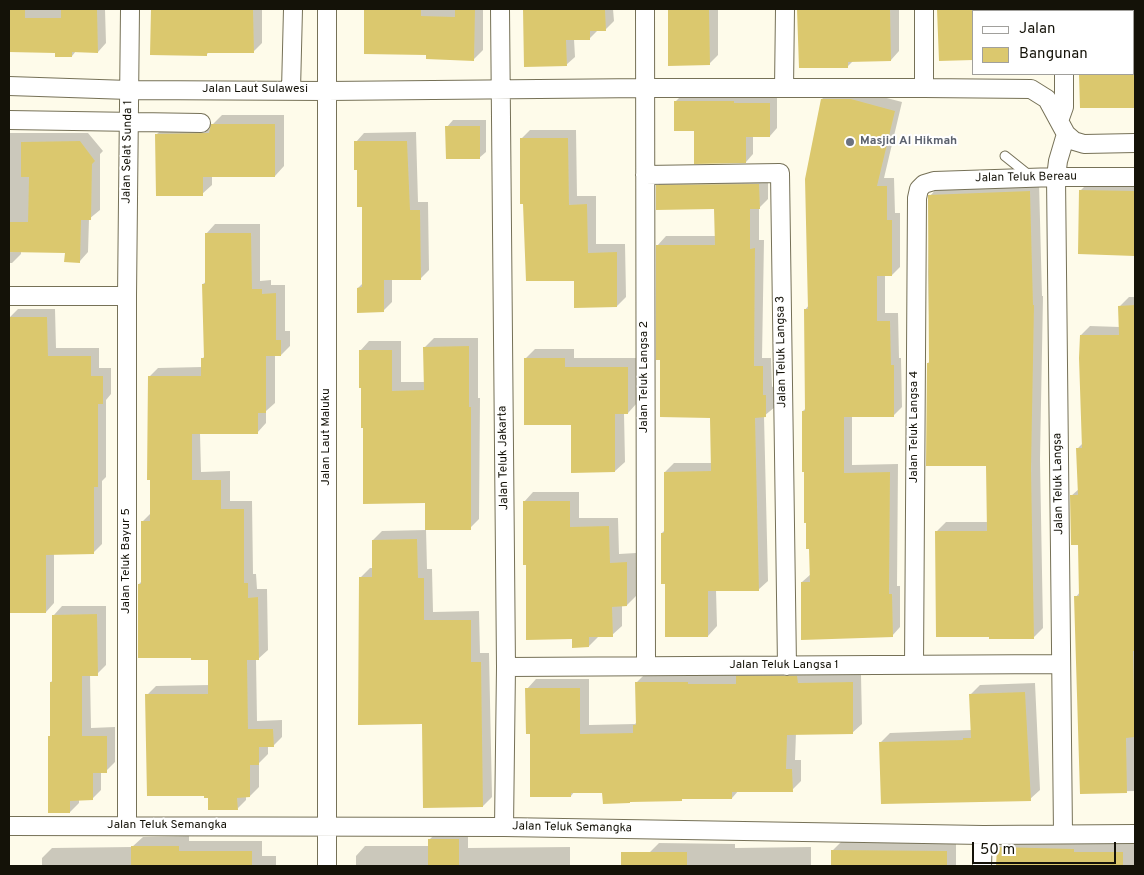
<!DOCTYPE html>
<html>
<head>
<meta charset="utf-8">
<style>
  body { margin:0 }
  #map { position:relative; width:1144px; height:875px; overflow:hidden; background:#fefbea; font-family:Overpass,sans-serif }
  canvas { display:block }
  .frame { position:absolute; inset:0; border:10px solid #141208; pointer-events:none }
  .legend { position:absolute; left:972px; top:10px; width:162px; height:65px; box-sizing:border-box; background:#fff; border:1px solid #a1a09c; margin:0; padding:6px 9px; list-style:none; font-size:15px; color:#141208 }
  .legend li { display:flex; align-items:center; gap:10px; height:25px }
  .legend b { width:25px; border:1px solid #a1a09c }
  .scale { position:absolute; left:972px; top:842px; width:144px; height:22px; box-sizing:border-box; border:2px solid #141208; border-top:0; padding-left:6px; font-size:15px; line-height:18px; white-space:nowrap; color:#141208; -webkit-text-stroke:4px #fff; paint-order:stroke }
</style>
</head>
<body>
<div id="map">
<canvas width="1144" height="875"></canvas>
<div class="frame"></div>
<ul class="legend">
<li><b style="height:6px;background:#fff"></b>Jalan</li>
<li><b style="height:14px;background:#dbc86e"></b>Bangunan</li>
</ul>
<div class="scale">50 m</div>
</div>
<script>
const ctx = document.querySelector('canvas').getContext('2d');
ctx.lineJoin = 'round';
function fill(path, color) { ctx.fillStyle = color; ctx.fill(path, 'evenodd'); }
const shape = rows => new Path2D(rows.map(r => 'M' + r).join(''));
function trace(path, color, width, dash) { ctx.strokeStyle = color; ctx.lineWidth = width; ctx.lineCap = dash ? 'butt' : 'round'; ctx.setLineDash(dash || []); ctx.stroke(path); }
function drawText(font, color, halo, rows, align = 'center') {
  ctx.font = font + ' Overpass,sans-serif'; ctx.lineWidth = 4; ctx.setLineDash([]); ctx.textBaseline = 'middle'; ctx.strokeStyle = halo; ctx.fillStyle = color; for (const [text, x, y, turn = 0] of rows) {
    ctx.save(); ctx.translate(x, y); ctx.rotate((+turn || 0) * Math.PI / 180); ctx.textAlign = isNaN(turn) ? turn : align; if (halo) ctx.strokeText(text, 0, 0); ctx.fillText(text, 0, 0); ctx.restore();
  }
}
const shadow = shape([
  [9,9,105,9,106,43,98,52,76,51,72,56,56,51,9,51],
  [152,9,262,9,262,43,253,52,209,52,207,54,152,54],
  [365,9,483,9,483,50,473,60,427,54,365,53],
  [524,9,613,9,614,21,605,30,598,30,589,39,574,39,575,57,566,65,525,66],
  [669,9,718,9,718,55,709,64,670,64],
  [799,9,899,9,899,51,891,60,853,61,848,66,800,67],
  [938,9,994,9,994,11,973,11,940,60],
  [1133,44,1135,44,1135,107,1081,107,1081,74,1133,74],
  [830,91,860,91,902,102,884,178,894,178,895,213,900,213,900,267,892,275,885,275,885,313,898,313,899,358,901,358,902,407,893,416,852,416,852,465,898,464,897,586,900,586,900,627,892,636,802,582,811,574,803,411,806,408,805,310,809,305,822,99],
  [683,94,777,96,777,128,770,136,753,136,753,154,746,162,695,130,675,102],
  [222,115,284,115,284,166,275,176,212,176,212,185,202,194,157,134,166,125,213,124],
  [453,120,486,120,486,152,479,158,447,127],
  [530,130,576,130,577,196,596,196,596,244,625,244,626,297,617,306,575,280,521,139],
  [416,132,418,202,428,202,429,270,420,279,392,279,392,302,383,311,358,288,363,283,363,206,356,142,364,133],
  [9,133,88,133,103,151,100,154,100,210,89,219,88,252,80,261,66,252,21,251,21,254,12,263,9,263],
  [768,175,768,199,759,208,759,240,764,240,762,358,771,358,772,387,775,386,775,407,764,416,768,581,758,590,716,590,717,626,708,636,666,583,662,533,665,530,665,472,674,463,712,463,712,417,657,246,666,236,716,236,716,208,657,186,666,177],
  [1090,181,1135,182,1135,255,1079,253,1080,191],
  [1039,182,1042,296,1043,296,1040,459,1043,628,1034,637,936,532,946,522,988,522,987,465,928,363,930,361,928,272,930,196,939,186],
  [215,224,260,224,260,281,271,280,271,285,285,285,285,331,290,331,290,346,281,355,275,355,275,403,266,411,266,423,257,433,200,433,201,472,230,471,230,501,252,501,253,574,256,574,257,589,267,589,268,650,258,659,256,659,257,721,282,720,282,737,273,746,268,746,268,754,259,763,259,787,250,796,246,796,246,800,237,809,209,797,147,695,156,686,210,685,209,659,139,584,142,581,142,522,151,513,149,377,158,368,202,367,202,359,205,356,203,284,207,281,206,234],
  [1129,297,1135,297,1135,791,1081,792,1076,597,1080,592,1079,544,1071,496,1079,489,1077,449,1083,443,1081,335,1090,326,1120,327,1120,306],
  [18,309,55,309,56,348,99,348,99,368,111,368,111,394,106,400,106,477,102,481,102,544,94,552,54,553,54,603,46,612,9,612,9,318],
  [434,338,478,338,478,398,480,398,479,519,470,528,426,529,427,569,432,569,433,612,479,611,480,653,489,653,492,797,483,806,424,723,360,578,370,568,373,568,373,540,382,531,426,530,426,502,364,427,360,351,369,341,401,341,401,382,425,382,425,347],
  [535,349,574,349,574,358,637,358,637,403,628,413,624,413,625,462,615,471,572,423,525,359],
  [533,492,579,492,579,518,618,518,619,554,636,553,636,596,627,605,622,605,622,626,612,635,598,637,589,646,573,638,527,564,524,502],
  [62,606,106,606,106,665,97,674,90,674,91,728,115,727,115,762,106,771,101,771,101,790,92,799,79,799,79,803,70,812,49,737,51,735,51,682,54,679,54,615],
  [747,667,861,674,862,724,852,733,796,733,795,760,801,760,801,781,792,790,739,790,732,798,604,792,574,792,571,796,531,732,527,689,536,679,589,679,589,725,635,724,637,722,637,682,646,673,696,673,697,675,739,675],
  [1035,683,1040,790,1030,799,880,743,890,733,972,730,971,694,980,685],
  [439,830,468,830,468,848,570,847,570,866,356,866,356,856,365,846,429,846,429,840],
  [189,836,189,841,262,841,262,856,276,856,276,866,42,866,42,858,52,848,132,847,143,837],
  [1009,837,1135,842,1135,866,998,866,998,847],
  [842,841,956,842,956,866,832,866,832,851],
  [659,843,735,844,735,848,811,847,811,866,649,866,649,853]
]);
const building = shape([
  [9,9,25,9,25,18,61,18,61,9,97,9,98,53,72,52,72,57,55,57,55,53,9,52],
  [151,9,253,9,254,53,207,53,207,56,150,55],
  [364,9,421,9,421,16,455,17,455,9,475,9,474,61,426,59,426,55,364,54],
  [523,9,605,10,606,31,590,31,590,40,566,40,567,66,524,67],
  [668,9,709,9,710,65,668,66],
  [797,9,890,9,891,61,848,62,848,68,799,68],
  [937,9,973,9,973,60,939,61],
  [1079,74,1134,74,1134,108,1080,108],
  [821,99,851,99,895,111,877,186,887,186,887,220,892,220,892,276,877,276,877,321,890,321,891,365,894,365,894,417,844,417,844,473,890,472,889,594,892,594,893,637,801,640,801,582,810,582,809,549,806,549,806,523,804,523,804,472,802,472,802,411,805,411,804,309,808,309,805,179],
  [674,101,734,101,734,103,770,103,770,137,746,137,746,163,694,164,694,131,674,131],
  [211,124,275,124,275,177,203,177,203,196,156,196,155,134,209,133],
  [445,126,480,126,480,159,446,159],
  [520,138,568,138,569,205,587,204,588,253,617,252,617,307,574,308,574,281,526,281,523,204,520,204],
  [80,141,95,161,92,164,91,220,81,220,80,263,64,262,65,253,9,252,9,222,28,222,29,177,21,177,21,142],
  [354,141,407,141,410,210,420,210,421,280,384,280,384,312,357,313,357,288,362,287,362,207,357,207,357,170,354,170],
  [759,184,760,209,750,209,750,249,755,248,754,366,763,366,763,395,766,395,766,417,755,418,759,591,708,591,708,637,665,637,665,584,661,584,661,533,664,533,664,472,711,471,710,418,660,417,660,360,656,360,656,245,715,245,714,209,656,210,656,185],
  [1079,190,1135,191,1135,256,1078,254],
  [1030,191,1033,305,1034,305,1031,469,1034,639,989,639,989,637,936,637,935,531,987,531,986,466,926,466,927,363,929,363,928,199,928,195],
  [205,233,251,233,252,289,262,289,262,294,276,293,276,340,281,340,281,356,266,356,266,413,258,413,258,434,192,434,192,480,221,480,221,509,244,509,244,583,248,583,248,598,258,597,259,660,247,660,248,729,273,729,274,747,259,747,259,765,250,765,250,797,237,798,238,810,208,810,208,798,204,798,204,796,147,796,145,694,208,694,208,660,191,660,191,658,138,658,138,584,141,584,141,521,150,521,150,480,147,480,148,376,201,376,201,358,204,358,202,284,205,284],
  [1135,305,1135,651,1133,651,1135,737,1126,738,1127,793,1080,794,1074,596,1079,596,1078,545,1071,545,1070,495,1078,495,1076,448,1082,448,1079,358,1080,335,1119,335,1118,306],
  [9,317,47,317,48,356,91,356,91,376,103,376,103,404,98,404,98,487,94,487,94,554,46,555,46,613,9,613],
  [469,346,469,407,471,407,471,530,425,530,425,503,363,504,363,428,361,428,361,388,359,388,359,350,392,350,392,391,424,390,423,347],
  [524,358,565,358,565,367,628,367,628,414,615,414,615,472,571,473,571,425,524,425],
  [523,501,570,501,570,527,609,526,610,563,627,562,627,606,612,607,613,637,589,637,589,647,572,648,572,639,526,640,526,565,523,565],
  [417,539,418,578,424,578,424,620,471,620,471,662,481,662,483,807,423,808,422,724,358,725,359,577,372,577,372,540],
  [97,614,98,676,82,676,82,736,107,736,107,773,93,773,93,800,70,801,70,813,48,813,48,736,50,736,50,682,52,682,52,615],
  [736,676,797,676,798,683,853,682,853,734,787,735,786,769,792,769,793,792,732,792,732,799,682,799,682,801,630,802,630,803,603,804,602,793,571,793,571,797,530,797,530,734,526,734,525,688,580,688,580,734,633,733,633,725,636,725,635,682,688,682,688,684,736,684],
  [1025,692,1031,801,881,804,879,742,963,740,963,738,971,738,969,694],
  [428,839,459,839,459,866,428,866],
  [131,846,179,846,179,851,252,851,252,866,131,866],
  [997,847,1074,849,1074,852,1123,852,1123,866,996,866],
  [831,850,947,851,947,866,831,866],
  [621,852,687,852,687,866,621,866]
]);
const lane = shape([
  [1005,156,1030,176]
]);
const street = shape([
  [327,9,327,866],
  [500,9,506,667,504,827],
  [645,9,646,666],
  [924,9,924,88],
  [1063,9,1063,11],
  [9,86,129,90,327,91,645,88,924,88,1031,89,1047,99,1066,134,1074,141,1084,144,1135,143],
  [784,88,785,9],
  [291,90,293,9],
  [9,120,201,123],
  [1059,121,1064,107,1064,74],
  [645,175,780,173,787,666],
  [9,296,127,296],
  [914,665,917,198,919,189,924,184,934,181,1056,177,1135,177],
  [506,667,1061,664],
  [9,826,504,827,983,835,1135,834],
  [127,826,127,296,130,9],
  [1063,834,1056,177,1058,161,1066,134],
  [982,866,983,835]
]);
const markers = [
  [850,142,5,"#6b7280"]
];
const streetNames = [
  ["Jalan Laut Sulawesi",255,90],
  ["Jalan Selat Sunda 1",128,152,-89],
  ["Jalan Teluk Bereau",1026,178,-1],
  ["Jalan Teluk Langsa 3",782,352,-91],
  ["Jalan Teluk Langsa 2",645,377,-90],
  ["Jalan Teluk Langsa 4",915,427,-90],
  ["Jalan Laut Maluku",327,437,-90],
  ["Jalan Teluk Jakarta",504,458,-91],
  ["Jalan Teluk Langsa",1059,484,-91],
  ["Jalan Teluk Bayur 5",127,561,-90],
  ["Jalan Teluk Langsa 1",784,666],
  ["Jalan Teluk Semangka",167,826],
  ["Jalan Teluk Semangka",572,828,1]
];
const worshipNames = [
  ["Masjid Al Hikmah",860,142]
];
fill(shadow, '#0003');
fill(building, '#dbc86e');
trace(lane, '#767157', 11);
trace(street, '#767157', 20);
trace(lane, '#fff', 9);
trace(street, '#fff', 18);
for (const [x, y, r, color] of markers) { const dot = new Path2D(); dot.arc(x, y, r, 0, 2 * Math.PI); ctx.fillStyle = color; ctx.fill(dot); trace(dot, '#fff', 2); }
drawText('12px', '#141208', '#fff', streetNames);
drawText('bold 12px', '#5b616d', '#fff', worshipNames, 'left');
</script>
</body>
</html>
